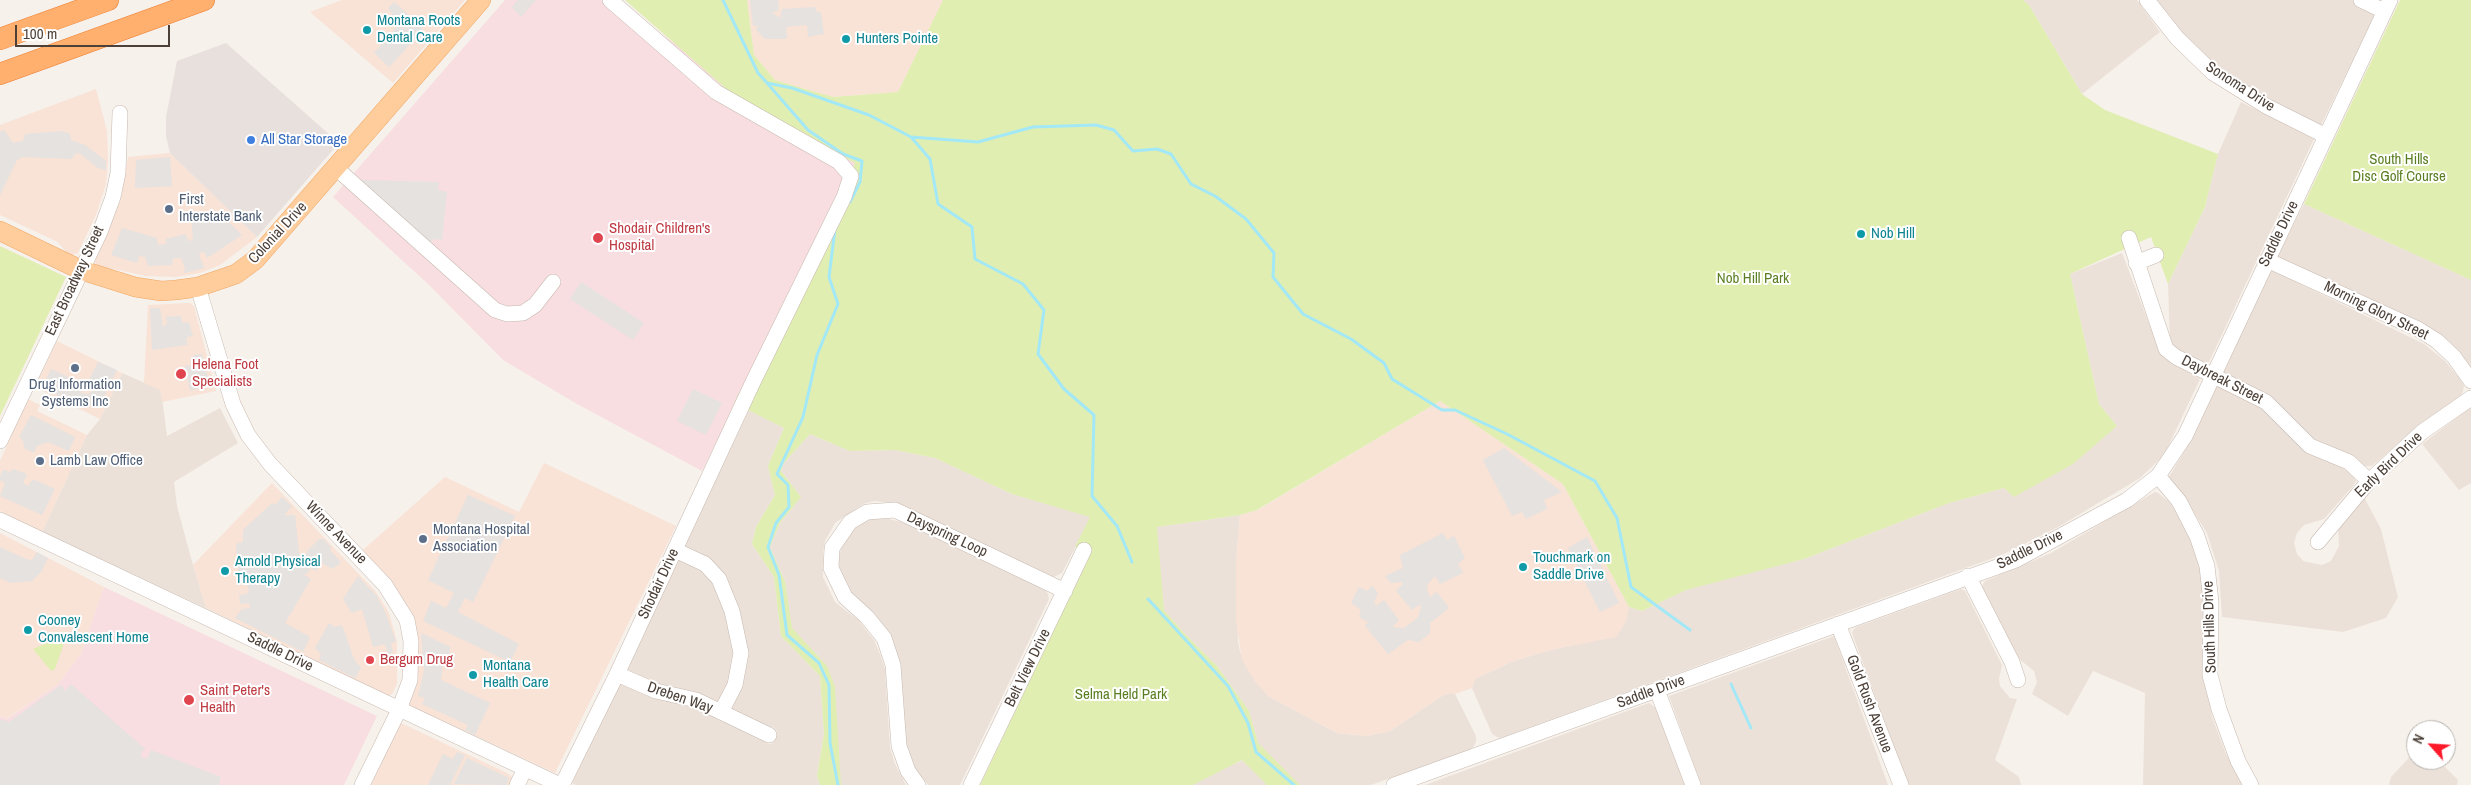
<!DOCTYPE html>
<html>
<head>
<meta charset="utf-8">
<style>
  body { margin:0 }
  #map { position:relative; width:2471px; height:785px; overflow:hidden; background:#f7f1eb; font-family:"Archivo Narrow",sans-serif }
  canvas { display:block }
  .north { position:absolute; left:2406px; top:720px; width:50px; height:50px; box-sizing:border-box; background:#fff; border:1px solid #b7b3af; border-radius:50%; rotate:296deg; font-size:14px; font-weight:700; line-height:20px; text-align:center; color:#4c4038 }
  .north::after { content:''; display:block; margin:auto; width:18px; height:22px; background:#ff1a2a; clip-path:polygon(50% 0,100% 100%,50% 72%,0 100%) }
  .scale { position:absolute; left:15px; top:25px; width:155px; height:22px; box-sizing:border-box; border:2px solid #4c4038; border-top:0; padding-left:6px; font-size:15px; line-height:18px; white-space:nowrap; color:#4c4038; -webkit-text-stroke:4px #fff; paint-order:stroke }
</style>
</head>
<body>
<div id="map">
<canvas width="2471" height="785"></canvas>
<div class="north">N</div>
<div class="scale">100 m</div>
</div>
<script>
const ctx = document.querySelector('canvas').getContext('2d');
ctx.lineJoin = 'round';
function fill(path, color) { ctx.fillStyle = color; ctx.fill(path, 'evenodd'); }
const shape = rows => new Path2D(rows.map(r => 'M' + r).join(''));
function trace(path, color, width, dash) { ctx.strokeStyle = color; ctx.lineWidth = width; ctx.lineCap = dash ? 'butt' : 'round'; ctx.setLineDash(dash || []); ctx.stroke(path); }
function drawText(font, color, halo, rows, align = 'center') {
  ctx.font = font + ' "Archivo Narrow",sans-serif'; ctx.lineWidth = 4; ctx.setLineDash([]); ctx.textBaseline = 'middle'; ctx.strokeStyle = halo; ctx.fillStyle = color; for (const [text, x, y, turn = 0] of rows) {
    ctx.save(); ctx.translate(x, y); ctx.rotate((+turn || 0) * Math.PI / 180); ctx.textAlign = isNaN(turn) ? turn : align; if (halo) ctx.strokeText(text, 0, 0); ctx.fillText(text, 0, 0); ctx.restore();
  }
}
const residential = shape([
  [2023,0,2137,0,2160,32,2082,94,2029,5],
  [2154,0,2354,0,2377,11,2321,125,2274,103,2236,81,2208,60,2178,30],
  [2241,102,2314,139,2209,362,2203,363,2178,352,2170,343,2168,284,2205,207,2218,154],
  [2304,204,2471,280,2471,369,2468,364,2277,257],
  [2122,253,2159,350,2164,358,2200,379,2168,447,2160,459,2140,478,2058,527,2004,554,1503,737,1499,738,1492,734,1472,688,1475,679,1481,676,1514,661,1550,650,1616,636,1622,628,1629,607,1642,611,1686,590,1716,581,1804,559,1949,503,2004,488,2014,497,2117,426,2099,404,2070,274],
  [2271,270,2424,344,2445,361,2460,379,2464,386,2462,395,2409,434,2372,466,2364,466,2350,455,2314,439,2272,398,2222,372],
  [122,373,161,390,167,436,220,408,238,443,174,482,177,506,191,558,206,608,42,532,87,435,100,419],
  [2215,385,2260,407,2305,451,2338,465,2353,475,2356,481,2353,486,2324,519,2304,525,2297,533,2294,543,2297,554,2303,561,2322,565,2331,561,2339,546,2338,527,2364,497,2381,529,2398,597,2386,618,2343,632,2222,617,2219,571,2207,533,2186,500,2167,480,2184,452],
  [2471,407,2471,483,2459,490,2422,444],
  [749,410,784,428,768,466,775,495,756,527,752,544,774,577,781,636,820,676,824,734,817,776,820,785,576,785,572,783,620,681,693,705,760,736,766,743,771,744,775,740,777,731,773,727,762,728,729,711,739,688,734,606,684,547],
  [810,434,850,451,895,450,935,458,1012,494,1091,517,1062,573,1054,577,894,503,874,501,863,504,835,523,825,541,823,552,823,577,835,602,858,620,874,640,880,654,885,669,890,748,895,764,906,785,841,785,818,656,791,628,785,582,770,547,780,523,801,497,781,471,783,464],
  [2155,492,2158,493,2169,502,2181,517,2203,568,2207,681,2212,717,2226,754,2244,785,2143,785,2145,693,2093,671,2068,716,2032,694,2037,682,2034,671,2019,659,1981,588,1985,581,2051,553],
  [1240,515,1236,561,1238,642,1240,652,1268,696,1337,733,1367,736,1390,731,1442,696,1452,693,1455,694,1476,736,1476,742,1472,749,1371,785,1300,785,1272,758,1258,743,1249,711,1217,666,1184,633,1164,610,1156,527],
  [873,518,884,518,902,522,1045,590,1048,594,1049,599,960,785,928,785,912,763,907,749,899,662,895,647,883,625,852,594,840,573,838,564,841,548,853,529],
  [678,557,698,566,721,592,734,657,732,681,717,704,624,673],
  [1961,589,1965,591,2002,665,1999,679,2000,686,2010,698,2017,699,1995,760,2019,777,2021,785,1908,785,1853,636,1852,632,1856,627],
  [1834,636,1888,785,1701,785,1669,696],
  [1649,703,1656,708,1685,785,1425,785],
  [2416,750,2416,760,2438,760,2458,780,2457,785,2389,785,2391,777],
  [1243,760,1267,785,1193,785,1219,771]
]);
const commercial = shape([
  [342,0,465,0,393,83,310,12],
  [747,0,943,0,898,92,833,97,775,80,754,55],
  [96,89,107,131,108,160,106,184,96,215,78,253,72,255,67,253,58,242,0,215,0,125],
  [170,153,257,237,220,265,200,273,176,277,146,276,114,269,99,268,95,263,96,258,121,199,128,157],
  [190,303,194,306,216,391,162,402,160,390,144,383,148,305],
  [57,341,122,373,100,419,35,387],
  [28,399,40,405,37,411,87,435,42,532,0,511,0,461],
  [1440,401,1563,484,1629,607,1626,622,1616,637,1550,650,1514,661,1481,676,1475,680,1472,688,1455,694,1452,693,1442,696,1390,731,1367,736,1337,733,1268,696,1255,682,1242,660,1236,621,1236,561,1240,515,1258,510],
  [544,463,676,526,555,773,411,706,409,704,417,674,386,576,363,550,445,477,519,512],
  [272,483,376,592,389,613,397,642,397,683,393,693,388,696,206,608,193,565],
  [0,533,104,587,81,654,57,685,6,719,0,716],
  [399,724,403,724,507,773,513,778,511,785,371,785]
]);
const industrial = shape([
  [226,43,339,143,257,237,170,153,166,136,166,117,177,61]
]);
const medical = shape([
  [505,0,610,0,855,163,702,471,577,404,503,360,428,284,333,197],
  [104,587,377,716,344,785,0,785,0,716,7,719,57,685,81,654]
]);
const green = shape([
  [625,0,747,0,754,55,775,80,833,97,898,92,943,0,2023,0,2029,5,2082,94,2105,110,2218,154,2205,207,2168,284,2151,237,2070,274,2099,404,2117,426,2073,464,2014,497,2004,488,1949,503,1804,559,1686,590,1642,611,1629,607,1563,484,1440,401,1257,510,1240,515,1157,527,1164,610,1184,633,1217,666,1249,711,1258,743,1300,785,1267,785,1242,760,1193,785,980,785,1090,554,1075,547,1090,517,1012,494,935,458,895,450,850,451,810,434,783,464,781,471,801,497,780,523,770,547,785,582,792,628,827,666,835,687,841,785,820,785,817,776,824,734,820,676,781,636,774,577,752,544,756,527,775,495,768,466,784,428,734,403,855,163,739,100],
  [2400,0,2471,0,2471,280,2304,204],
  [0,246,66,277,0,416],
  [63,636,65,640,55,669,51,671,33,649]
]);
const parking = shape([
  [518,0,536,0,521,17,512,7],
  [750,0,778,0,779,10,772,13,780,18,782,9,815,7,816,11,821,13,824,34,808,37,807,25,786,27,787,39,765,39,756,30,758,26,753,26],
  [394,2,422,26,422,32,428,38,423,44,414,40,389,67,374,53,402,21,400,20,394,26,388,20,392,14,388,8],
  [4,130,13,143,23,141,25,134,63,131,70,134,71,140,85,145,106,161,106,170,98,168,79,153,74,155,72,159,23,157,17,160,0,195,0,132],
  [170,157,172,186,135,188,136,160],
  [358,180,439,182,438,190,447,192,442,240,433,239,429,244],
  [218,212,242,235,207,258,204,252,201,252,199,255,204,268,184,273,185,268,181,258,173,258,172,265,148,266,145,257,139,256,137,263,111,255,122,228,157,238,158,245,166,244,166,239,185,234,189,242,193,238,191,215],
  [581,282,644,323,633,340,570,299],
  [150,308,160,308,163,327,167,324,166,317,180,316,183,323,189,322,193,336,187,337,187,345,152,350],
  [202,354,210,386,190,391,185,366,195,364,194,355],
  [98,362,117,370,105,395,96,404,82,406,42,388,51,369,85,385,81,393,89,394,95,388,87,384],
  [693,389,722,403,706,435,677,421],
  [31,415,75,437,69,451,48,442,37,446,34,453,24,448,23,440,19,437],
  [1504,448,1562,492,1544,500,1547,509,1526,519,1522,512,1512,516,1483,460],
  [13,469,27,474,23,483,28,486,33,479,55,489,42,515,0,496,5,483,0,480,0,476,3,470,10,472],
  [468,495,515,516,473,602,465,598,458,612,519,644,510,662,423,621,431,601,446,608,454,593,428,580],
  [282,497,292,506,284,515,295,515,300,561,302,563,308,550,319,539,323,539,331,547,330,550,341,562,333,569,321,563,316,571,304,564,311,570,304,575,311,579,285,623,310,637,303,652,235,618,242,609,250,608,249,603,240,604,239,595,247,594,249,590,246,581,239,581,236,544,243,542,243,530,272,503,275,505],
  [1443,533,1447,540,1454,536,1465,558,1458,564,1463,573,1440,584,1435,576,1427,585,1427,589,1430,597,1437,592,1449,608,1430,623,1430,633,1419,642,1408,640,1388,654,1365,626,1368,622,1359,617,1361,610,1351,603,1359,587,1367,591,1372,586,1378,593,1374,602,1376,606,1384,600,1399,620,1392,627,1404,628,1411,623,1418,617,1421,607,1419,605,1412,610,1396,591,1403,584,1401,582,1391,583,1385,576,1403,568,1400,555],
  [1587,537,1619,603,1600,612,1568,548],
  [0,547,26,559,32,560,37,552,48,558,41,572,32,581,11,583,0,578],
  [358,576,377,596,386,614,396,641,391,644,393,652,388,655,385,644,373,647,362,609,352,613,343,599],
  [329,623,335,627,342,625,354,659,361,668,355,678,319,660,321,654,315,648],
  [421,633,450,647,450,653,444,656,441,680,490,703,475,735,465,730,468,725,422,704,425,698,418,696,424,671],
  [71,684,145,749,141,752,141,757,147,759,151,750,221,777,219,785,0,785,0,719,9,722,61,685,65,691],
  [457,752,465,755,450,785,428,785,443,754,453,759],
  [467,758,509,778,506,785,454,784]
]);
const stream = shape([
  [723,0,758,73,767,83,792,88,869,115,911,137,978,142,1033,127,1096,125,1114,130,1133,151,1157,149,1171,154,1191,184,1215,196,1246,219,1274,253,1273,277,1303,314,1351,339,1384,363,1392,379,1442,410,1455,410,1507,434,1595,481,1617,518,1631,587,1690,630],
  [767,83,808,130,843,154,862,161,860,182,850,202],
  [911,137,930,159,938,204,972,227,975,259,1023,284,1044,310,1038,354,1064,389,1094,415,1092,496,1117,526,1132,562],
  [835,229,829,277,838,304,817,355,803,417,777,474,788,485,789,507,776,523,768,547,779,575,787,635,819,663,829,685,830,743,838,785],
  [1148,599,1228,686,1248,723,1256,752,1294,785],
  [1731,684,1751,728]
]);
const minor = shape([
  [2147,0,2177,38,2213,73,2266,106,2326,136],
  [2361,0,2384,11],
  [336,168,495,310,507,314,523,313,535,305,553,282],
  [2129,238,2166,349,2176,357,2266,402,2310,446,2349,462,2369,481],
  [2267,260,2418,329,2437,341,2454,357,2471,381],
  [2136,263,2156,255],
  [198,287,233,404,248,435,270,464,385,585,407,620,411,641,410,680,399,710,362,785],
  [0,441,100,232,113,197,118,173,120,113],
  [2158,476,2179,501,2197,536,2207,566,2211,602,2210,675,2219,709,2238,761,2251,785],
  [0,520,560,785],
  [2318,542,2369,481,2422,432,2471,398],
  [675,550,705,564,719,579,732,611,741,653,735,685,721,712],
  [1968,576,2012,662,2018,680],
  [1838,624,1901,785],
  [617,674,656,691,696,700,769,735],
  [1657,690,1693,785],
  [517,785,525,769],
  [562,785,617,674,753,382,844,197,851,176,839,162,716,92,610,0],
  [918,785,908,771,899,746,893,665,884,638,867,617,845,597,831,568,832,548,850,522,867,512,895,510,1065,591],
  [971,785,1084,550],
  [1394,785,2016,560,2127,500,2158,476,2185,436,2390,0]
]);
const major = shape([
  [0,231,81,270,135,287,161,291,176,290,198,287,236,274,255,260,481,0]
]);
const highway = shape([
  [0,39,108,0],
  [0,74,204,0]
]);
const markers = [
  [367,30,5,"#0f9aa8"],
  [846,39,5,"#0f9aa8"],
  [251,140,5,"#3f7fe0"],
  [169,209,5,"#5c6f8a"],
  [1861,234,5,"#0f9aa8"],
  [598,238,6,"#e0444e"],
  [75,368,5,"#5c6f8a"],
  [181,374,6,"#e0444e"],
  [40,461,5,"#5c6f8a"],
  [423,539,5,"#5c6f8a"],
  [1523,567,5,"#0f9aa8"],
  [225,571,5,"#0f9aa8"],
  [28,630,5,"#0f9aa8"],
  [370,660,5,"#e0444e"],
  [473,675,5,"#0f9aa8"],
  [189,700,6,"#e0444e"]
];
const cultureNames = [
  ["Montana Roots",377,21],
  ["Dental Care",377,38],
  ["Hunters Pointe",856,39],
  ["Nob Hill",1871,234],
  ["Touchmark on",1533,558],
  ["Saddle Drive",1533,575],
  ["Arnold Physical",235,562],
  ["Therapy",235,579],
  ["Cooney",38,621],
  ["Convalescent Home",38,638],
  ["Montana",483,666],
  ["Health Care",483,683]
];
const streetNames = [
  ["Sonoma Drive",2240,87,33],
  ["Colonial Drive",278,233,-47],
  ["Saddle Drive",2279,234,-64],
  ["East Broadway Street",75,281,-65],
  ["Morning Glory Street",2376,311,26],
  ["Daybreak Street",2222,380,27],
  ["Early Bird Drive",2389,465,-44],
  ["Winne Avenue",336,533,46],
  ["Dayspring Loop",947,535,25],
  ["Saddle Drive",2030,550,-26],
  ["Shodair Drive",659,584,-65],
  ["South Hills Drive",2210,627,-92],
  ["Saddle Drive",280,652,26],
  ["Belt View Drive",1028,668,-64],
  ["Saddle Drive",1651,692,-20],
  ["Dreben Way",680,698,19],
  ["Gold Rush Avenue",1869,704,69]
];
const shopNames = [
  ["All Star Storage",261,140]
];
const parkNames = [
  ["South Hills",2399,160],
  ["Disc Golf Course",2399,177],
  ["Nob Hill Park",1753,279],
  ["Selma Held Park",1121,695]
];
const serviceNames = [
  ["First",179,200],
  ["Interstate Bank",179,217],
  ["Drug Information",75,385,"center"],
  ["Systems Inc",75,402,"center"],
  ["Lamb Law Office",50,461],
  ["Montana Hospital",433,530],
  ["Association",433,547]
];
const healthNames = [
  ["Shodair Children's",609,229],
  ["Hospital",609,246],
  ["Helena Foot",192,365],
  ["Specialists",192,382],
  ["Bergum Drug",380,660],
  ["Saint Peter's",200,691],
  ["Health",200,708]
];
fill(residential, '#ebe1d9');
fill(commercial, '#f9e2d6');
fill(industrial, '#e7e0dc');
fill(medical, '#f8dee1');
fill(green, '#e0eeb1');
fill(parking, '#e5e2e0');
trace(stream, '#a3e8f7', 3);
trace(minor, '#c7b9af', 16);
trace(major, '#efa561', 20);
trace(highway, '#ec7d30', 22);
trace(minor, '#fff', 15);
trace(major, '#ffcd9c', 19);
trace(highway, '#ffaf6e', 21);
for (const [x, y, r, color] of markers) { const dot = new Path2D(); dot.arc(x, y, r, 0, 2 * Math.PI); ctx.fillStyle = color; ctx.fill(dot); trace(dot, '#fff', 2); }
drawText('15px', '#0d838f', '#fff', cultureNames, 'left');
drawText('15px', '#4c4038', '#fff', streetNames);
drawText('15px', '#366cbe', '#fff', shopNames, 'left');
drawText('15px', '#5a7f23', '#fff', parkNames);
drawText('15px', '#4e5e75', '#fff', serviceNames, 'left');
drawText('15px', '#be3a42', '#fff', healthNames, 'left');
</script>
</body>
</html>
